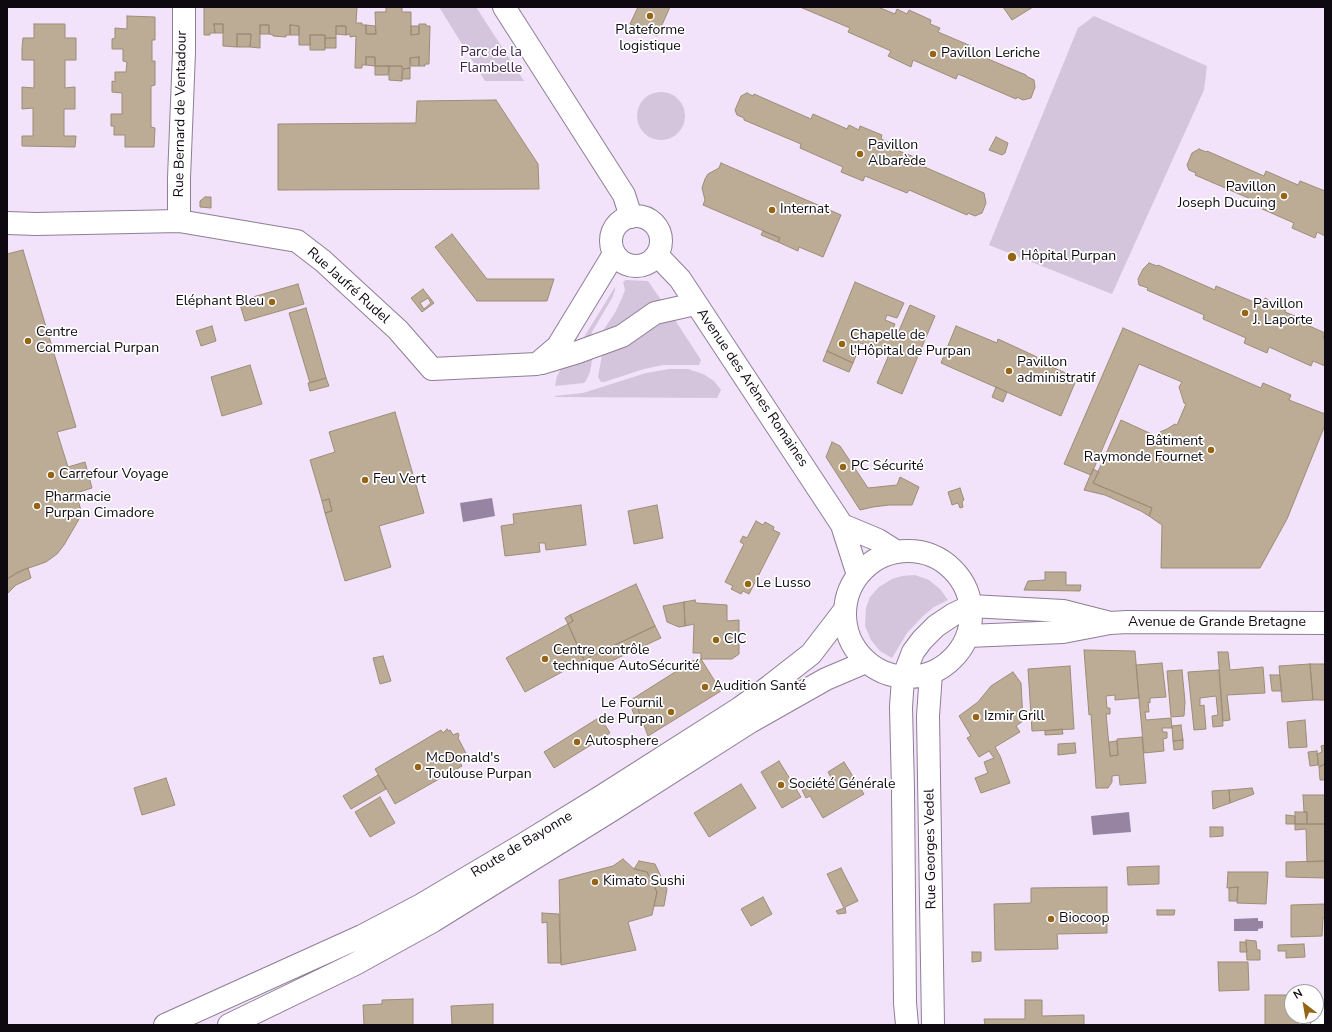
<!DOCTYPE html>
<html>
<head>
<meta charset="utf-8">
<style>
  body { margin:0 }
  #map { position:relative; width:1332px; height:1032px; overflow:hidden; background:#f2e2fa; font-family:"Nunito Sans",sans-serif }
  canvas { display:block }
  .frame { position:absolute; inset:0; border:8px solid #0e0911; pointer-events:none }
  .north { position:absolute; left:1284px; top:984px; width:40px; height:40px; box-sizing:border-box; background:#fff; border:1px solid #9f9da0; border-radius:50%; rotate:329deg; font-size:11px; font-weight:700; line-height:16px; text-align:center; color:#0e0911 }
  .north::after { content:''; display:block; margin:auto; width:14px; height:18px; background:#956515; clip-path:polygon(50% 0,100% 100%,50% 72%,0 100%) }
</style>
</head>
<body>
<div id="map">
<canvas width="1332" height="1032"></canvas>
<div class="frame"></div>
<div class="north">N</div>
</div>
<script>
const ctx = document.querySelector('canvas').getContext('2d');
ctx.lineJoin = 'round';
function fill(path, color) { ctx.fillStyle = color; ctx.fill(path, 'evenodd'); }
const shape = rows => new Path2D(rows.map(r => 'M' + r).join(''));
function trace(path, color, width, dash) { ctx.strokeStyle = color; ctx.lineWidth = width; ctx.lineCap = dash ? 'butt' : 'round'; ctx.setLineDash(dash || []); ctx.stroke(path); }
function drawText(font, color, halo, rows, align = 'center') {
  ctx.font = font + ' "Nunito Sans",sans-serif'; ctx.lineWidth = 3.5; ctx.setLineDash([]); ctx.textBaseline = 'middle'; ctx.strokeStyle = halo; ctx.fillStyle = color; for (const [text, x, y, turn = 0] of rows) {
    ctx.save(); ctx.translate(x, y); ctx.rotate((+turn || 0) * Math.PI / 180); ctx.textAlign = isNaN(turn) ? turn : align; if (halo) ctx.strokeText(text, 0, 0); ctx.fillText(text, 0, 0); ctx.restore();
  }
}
const green = shape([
  [439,7,476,7,524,81,485,81],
  [1094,16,1207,66,1204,90,1112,294,989,245,1078,28],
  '637 116a24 24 0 1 1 48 0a24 24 0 1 1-48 0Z',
  [626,280,648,281,664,304,640,317,601,334,616,311,622,298,625,290,623,282],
  [615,287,615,290,612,298,592,332,590,339,581,342],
  [673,317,701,360,699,365,663,365,644,369,604,382,601,382,598,377,602,355,601,349],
  [593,355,590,372,586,381,584,383,555,386,557,376,561,369],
  [669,369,688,369,703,374,714,381,721,390,717,398,555,397,555,396,583,393,646,373],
  [915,575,929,580,940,589,948,600,934,607,923,616,907,633,892,658,880,651,871,640,865,626,866,608,870,597,879,587,892,579,902,576]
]);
const water = shape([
  [492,498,495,516,463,522,460,503],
  [1129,812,1131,832,1093,835,1091,816],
  [1258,918,1258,921,1263,921,1263,928,1258,929,1258,931,1234,931,1234,919]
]);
const building = shape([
  [204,7,357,7,356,23,362,23,362,25,366,25,366,34,376,34,375,12,386,12,386,7,402,7,402,12,411,12,411,35,419,34,419,24,426,24,426,26,430,26,429,64,425,64,425,66,419,66,419,57,410,58,410,68,403,69,402,66,375,66,375,57,366,57,366,65,362,65,362,68,355,68,356,36,350,37,350,34,346,35,346,26,336,26,336,38,325,38,325,35,310,35,310,45,299,45,299,26,290,25,290,35,286,35,286,37,273,36,273,35,269,34,269,25,260,25,260,48,250,47,251,34,237,34,237,47,223,46,223,24,214,24,215,33,210,33,210,35,204,35,204,7],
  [638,7,670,7,657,36,630,24,638,7],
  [800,7,878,7,895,14,897,9,907,14,909,10,931,20,930,24,940,28,938,32,971,46,969,51,1026,75,1026,76,1034,80,1035,87,1031,98,1023,100,1017,97,1016,99,958,74,956,79,913,60,911,67,888,56,891,51,848,32,850,28,800,7],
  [1003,7,1033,7,1012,20,1003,7],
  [127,16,155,17,155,40,152,40,152,61,155,61,155,85,151,86,151,127,155,128,154,147,125,147,125,135,114,135,114,126,111,126,111,114,122,114,122,93,112,92,112,81,115,82,115,72,126,72,127,62,123,61,123,49,112,49,112,39,115,38,115,28,127,29,127,16],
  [34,24,65,24,65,38,76,38,76,60,65,60,65,88,75,87,75,109,64,109,64,136,76,136,75,147,22,146,22,136,33,136,33,108,22,109,22,87,34,88,34,60,22,60,22,48,23,38,34,38,34,24],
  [214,24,223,24,223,33,215,33,214,24],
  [260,25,269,25,269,34,260,34,260,25],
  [290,25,299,26,299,35,290,35,290,25],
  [366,25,375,26,376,34,366,34,366,25],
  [336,26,346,26,346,35,336,34,336,26],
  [411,26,419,26,419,34,411,35,411,26],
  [237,34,251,34,250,47,237,47,237,34],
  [310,35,325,35,325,50,310,50,310,35],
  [325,38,336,38,336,48,325,48,325,38],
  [366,57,375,57,375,66,366,65,366,57],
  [419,57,419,66,411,66,410,58,419,57],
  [375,66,389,66,388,75,375,75,375,66],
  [389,66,402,66,402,81,389,80,389,66],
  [410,68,410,79,402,79,403,69,410,68],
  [747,93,753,96,754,94,811,119,813,114,847,129,849,125,859,130,860,126,882,135,881,139,891,143,889,147,922,160,920,165,984,193,986,203,982,213,975,216,968,213,967,215,909,190,907,193,865,176,863,181,841,172,843,167,800,148,801,144,744,120,744,118,737,115,735,110,741,96,747,93],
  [496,100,538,164,539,189,278,190,278,124,416,123,417,101,496,100],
  [996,137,1008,143,1005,153,1002,155,989,150,996,137],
  [1199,149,1206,152,1207,151,1264,176,1266,171,1298,185,1300,181,1325,191,1325,236,1317,232,1315,238,1292,228,1294,223,1251,204,1253,200,1195,175,1196,173,1189,170,1187,165,1192,153,1199,149],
  [721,163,841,215,823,257,799,247,798,251,778,242,780,238,703,205,705,200,702,188,705,179,708,174,719,168,721,163],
  [205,197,211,197,211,208,200,207,200,201,205,197],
  [763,231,780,238,778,242,761,235,763,231],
  [452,234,487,279,554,279,547,301,477,301,435,247,452,234],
  [23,250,76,427,57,432,68,467,85,462,92,488,76,493,82,514,64,545,57,554,46,562,23,570,7,579,7,254,23,250],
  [1149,263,1157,266,1158,265,1215,290,1216,286,1261,305,1265,298,1286,308,1285,312,1295,316,1294,319,1325,333,1323,338,1325,339,1325,366,1313,361,1311,366,1269,347,1267,353,1244,343,1246,338,1203,319,1204,315,1147,290,1148,288,1139,285,1138,279,1143,269,1149,263],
  [855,282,904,303,897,318,887,315,885,320,895,324,892,331,898,333,910,305,935,316,902,394,877,383,891,350,886,348,884,353,861,343,853,363,827,351,855,282],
  [298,284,304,304,245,321,239,301,298,284],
  [423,289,434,303,422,312,411,298,423,289],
  [428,298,431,303,424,309,420,303,428,298],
  [306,308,326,378,310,383,289,313,306,308],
  [212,326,216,341,201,346,196,331,212,326],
  [956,326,997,343,998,339,1037,357,1036,360,1077,378,1061,416,941,363,956,326],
  [1123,328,1261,388,1263,383,1291,395,1289,400,1325,414,1325,425,1287,519,1260,568,1161,568,1162,525,1149,516,1152,508,1093,483,1121,420,1158,437,1160,432,1167,429,1175,424,1177,425,1186,404,1184,403,1179,387,1182,382,1139,364,1091,475,1064,464,1123,328],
  [827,351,853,363,849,372,823,361,827,351],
  [250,365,262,404,222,416,211,377,250,365],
  [326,378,329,386,310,391,308,383,326,378],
  [996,387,1007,392,1003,402,992,397,996,387],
  [395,412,424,513,379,526,391,567,345,581,325,513,332,511,329,499,322,501,310,460,335,452,329,432,395,412],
  [832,442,840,446,868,488,897,485,900,477,919,487,912,505,889,505,873,507,860,510,826,457,832,442],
  [1093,469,1099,472,1093,483,1152,508,1149,516,1141,511,1105,495,1084,490,1093,469],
  [960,488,964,500,962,502,963,507,960,508,958,503,952,505,948,492,960,488],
  [329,499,332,511,325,513,322,501,329,499],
  [581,505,586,545,546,550,545,543,539,543,540,552,505,556,501,526,514,524,513,514,581,505],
  [657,505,663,538,634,544,628,511,657,505],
  [756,521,763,525,765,522,774,527,773,530,780,533,749,594,743,591,741,594,731,589,733,586,725,582,744,544,740,542,743,536,747,538,756,521],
  [28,568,31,578,16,585,7,594,7,579,16,573,28,568],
  [1045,572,1066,572,1066,585,1081,585,1080,591,1024,590,1028,581,1045,580,1045,572],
  [636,584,655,626,584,660,568,624,573,621,570,615,636,584],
  [695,600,696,603,727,605,727,621,739,620,739,654,732,659,701,659,701,653,693,653,694,624,685,626,684,602,695,600],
  [684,602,685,626,679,627,667,622,663,606,684,602],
  [570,615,573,621,568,624,565,618,570,615],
  [568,624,584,660,525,692,506,658,568,624],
  [655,626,661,638,594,669,589,657,655,626],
  [1084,650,1135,651,1139,698,1115,700,1115,695,1106,696,1107,708,1110,708,1110,714,1106,714,1110,756,1118,755,1117,739,1142,737,1146,783,1120,785,1119,775,1112,776,1112,782,1108,788,1096,788,1091,714,1089,715,1084,650],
  [1218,652,1228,652,1230,670,1263,667,1265,693,1227,695,1230,720,1223,721,1218,652],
  [383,656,391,681,380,684,373,658,383,656],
  [701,659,721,691,648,736,634,698,694,660,696,663,701,659],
  [1162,663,1166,697,1150,698,1150,703,1148,702,1149,712,1145,712,1146,720,1171,718,1172,728,1162,728,1163,732,1167,732,1167,738,1163,739,1164,751,1144,753,1136,665,1162,663],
  [1310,664,1313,700,1282,702,1279,666,1310,664],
  [1310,664,1325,664,1325,700,1313,700,1310,664],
  [1070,666,1074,729,1032,731,1028,669,1070,666],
  [1182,670,1185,702,1184,716,1171,717,1167,671,1182,670],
  [1219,670,1223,726,1213,727,1212,716,1218,715,1216,696,1200,698,1200,706,1204,705,1206,729,1194,730,1188,672,1219,670],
  [1013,672,1021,683,1023,721,1016,726,1020,732,995,747,1000,756,1010,783,981,793,975,778,988,773,984,762,994,758,989,751,979,757,967,738,971,736,959,716,978,702,991,686,1013,672],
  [1270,675,1280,675,1282,691,1272,691,1270,675],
  [634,698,643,723,636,720,629,701,634,698],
  [600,717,610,733,554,768,544,752,600,717],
  [1305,720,1307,747,1289,748,1287,722,1305,720],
  [1181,725,1183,740,1173,741,1172,726,1181,725],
  [447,729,448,731,450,730,453,735,458,733,459,735,458,738,468,757,465,758,467,760,463,762,462,760,459,761,462,766,395,804,375,769,441,730,443,733,447,729],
  [1062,729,1063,734,1045,735,1045,731,1062,729],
  [1183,740,1183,749,1174,750,1173,741,1183,740],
  [1117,741,1118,755,1110,756,1109,742,1117,741],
  [1075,743,1076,753,1058,755,1058,744,1075,743],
  [1325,745,1325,764,1319,767,1317,754,1322,752,1321,746,1325,745],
  [1317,751,1318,765,1310,766,1308,752,1317,751],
  [779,761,801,797,782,808,761,772,779,761],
  [844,762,864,794,823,818,810,796,806,798,801,788,814,780,820,789,833,781,828,772,844,762],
  [1325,764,1325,780,1320,780,1319,767,1325,764],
  [378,775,386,789,351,809,343,796,378,775],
  [166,778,175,805,142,815,134,788,166,778],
  [741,784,756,808,709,837,694,813,741,784],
  [1252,788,1254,794,1230,803,1229,790,1252,788],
  [1229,790,1230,803,1213,809,1212,791,1229,790],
  [1303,795,1325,795,1325,824,1307,824,1307,812,1304,812,1303,795],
  [380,797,395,823,370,837,355,812,380,797],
  [1295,812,1307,812,1307,824,1295,824,1295,812],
  [1286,815,1295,816,1295,824,1286,824,1286,815],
  [1295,824,1325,824,1325,861,1307,862,1306,829,1295,830,1295,824],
  [1210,827,1223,827,1223,836,1210,837,1210,827],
  [623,859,634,869,647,872,657,892,652,915,628,922,636,950,561,965,559,880,613,866,623,859],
  [639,861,655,864,667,889,664,906,654,906,657,892,647,872,634,869,639,861],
  [1325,861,1325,878,1286,877,1286,862,1325,861],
  [1159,866,1159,884,1128,885,1127,867,1159,866],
  [841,868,858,901,845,907,846,913,838,914,836,911,844,908,827,874,841,868],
  [1228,872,1268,872,1266,904,1237,903,1238,887,1227,888,1228,872],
  [1107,887,1107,933,1057,934,1058,949,995,950,994,904,1031,903,1031,888,1107,887],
  [1238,887,1237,901,1229,901,1229,888,1238,887],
  [763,897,772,914,751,926,741,909,763,897],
  [1325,904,1325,918,1323,918,1322,936,1291,937,1291,905,1325,904],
  [1157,910,1175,910,1174,915,1157,915,1157,910],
  [542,913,559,914,561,963,548,963,547,922,542,923,542,913],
  [1246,940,1256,941,1257,950,1260,950,1260,960,1247,960,1246,940],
  [1240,942,1246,942,1247,952,1240,952,1240,942],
  [1304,944,1305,957,1286,958,1286,951,1278,951,1278,945,1304,944],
  [972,952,981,952,981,961,972,962,972,952],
  [1218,962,1248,962,1249,990,1219,991,1218,962],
  [1265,995,1292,995,1292,1016,1298,1016,1298,1025,1265,1025,1265,995],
  [413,999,413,1025,364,1025,363,1005,382,1004,382,1000,413,999],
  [1025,1000,1042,1000,1042,1016,1084,1015,1084,1025,985,1025,984,1019,1025,1019,1025,1000],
  [493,1004,493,1025,452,1025,451,1006,493,1004]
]);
const minor = shape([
  [179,221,179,178,184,52,184,7],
  [7,223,36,224,179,221,297,241,323,261,398,330,432,369,537,364,558,346,614,254],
  [542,363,578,352,622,336,655,313,695,304],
  [165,1025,362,936,421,905,524,844,602,796,740,708,770,686,811,654,844,611],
  [229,1025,355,964,433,921,612,810,750,722,826,679,866,662],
  [1322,1025,1325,1016]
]);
const major = shape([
  [504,7,624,195,631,217],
  '611 241a25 25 0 1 1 50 0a25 25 0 1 1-50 0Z',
  [657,255,680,279,842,525,858,575],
  [842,525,878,540,897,552],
  '845 614a63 63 0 1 1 126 0a63 63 0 1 1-126 0Z',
  [968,636,1063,632,1110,623,1127,622,1325,623],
  [931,673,928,716,933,1025],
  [907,1025,905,1003,903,789,901,707,903,678,913,652,922,640,936,626,954,614,971,606,1063,611,1110,623]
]);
const markers = [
  [650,16,4,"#956515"],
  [933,54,4,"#956515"],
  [860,154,4,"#956515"],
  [1284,196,4,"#956515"],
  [772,210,4,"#956515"],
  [1012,257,5,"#956515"],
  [272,302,4,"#956515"],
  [1245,313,4,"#956515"],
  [28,341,4,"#956515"],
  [842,344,4,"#956515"],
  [1009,371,4,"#956515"],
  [1211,450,4,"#956515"],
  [843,467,4,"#956515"],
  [51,475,4,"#956515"],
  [365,480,4,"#956515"],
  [37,506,4,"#956515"],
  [748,584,4,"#956515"],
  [716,640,4,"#956515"],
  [545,659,4,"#956515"],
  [705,687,4,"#956515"],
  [671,712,4,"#956515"],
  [976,717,4,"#956515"],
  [577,742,4,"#956515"],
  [418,767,4,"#956515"],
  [781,785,4,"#956515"],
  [595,882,4,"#956515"],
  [1051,919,4,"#956515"]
];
const poiNames = [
  ["Plateforme",650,31,"center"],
  ["logistique",650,47,"center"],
  ["Pavillon Leriche",941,54],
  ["Pavillon",868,146],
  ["Albarède",868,162],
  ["Pavillon",1276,188,"right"],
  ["Joseph Ducuing",1276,204,"right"],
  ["Internat",780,210],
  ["Hôpital Purpan",1021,257],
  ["Eléphant Bleu",264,302,"right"],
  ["Pavillon",1253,305],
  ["J. Laporte",1253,321],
  ["Centre",36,333],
  ["Commercial Purpan",36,349],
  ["Chapelle de",850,336],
  ["l'Hôpital de Purpan",850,352],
  ["Pavillon",1017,363],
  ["administratif",1017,379],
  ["Bâtiment",1203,442,"right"],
  ["Raymonde Fournet",1203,458,"right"],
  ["PC Sécurité",851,467],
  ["Carrefour Voyage",59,475],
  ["Feu Vert",373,480],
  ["Pharmacie",45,498],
  ["Purpan Cimadore",45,514],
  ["Le Lusso",756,584],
  ["CIC",724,640],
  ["Centre contrôle",553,651],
  ["technique AutoSécurité",553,667],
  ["Audition Santé",713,687],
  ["Le Fournil",663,704,"right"],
  ["de Purpan",663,720,"right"],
  ["Izmir Grill",984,717],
  ["Autosphere",585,742],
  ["McDonald's",426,759],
  ["Toulouse Purpan",426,775],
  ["Société Générale",789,785],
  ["Kimato Sushi",603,882],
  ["Biocoop",1059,919]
];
const parkNames = [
  ["Parc de la",491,53],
  ["Flambelle",491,69]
];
const streetNames = [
  ["Rue Bernard de Ventadour",181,114,-89],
  ["Rue Jaufré Rudel",348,286,42],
  ["Avenue des Arènes Romaines",752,388,56],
  ["Avenue de Grande Bretagne",1217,623],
  ["Route de Bayonne",522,845,-31],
  ["Rue Georges Vedel",931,849,-91]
];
fill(green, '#d4c4dc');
fill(water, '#9783a2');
fill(building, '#bcab95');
trace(building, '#9c8c77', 1);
trace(minor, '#8d7f95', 24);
trace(major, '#8d7f95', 24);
trace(minor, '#fff', 22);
trace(major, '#fff', 22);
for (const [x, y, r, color] of markers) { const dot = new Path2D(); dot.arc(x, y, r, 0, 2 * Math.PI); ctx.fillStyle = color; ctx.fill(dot); trace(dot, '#fff', 1.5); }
drawText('14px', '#0e0911', '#fff', poiNames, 'left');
drawText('14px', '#3f224d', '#fff', parkNames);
drawText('14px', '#0e0911', '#fff', streetNames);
</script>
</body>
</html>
